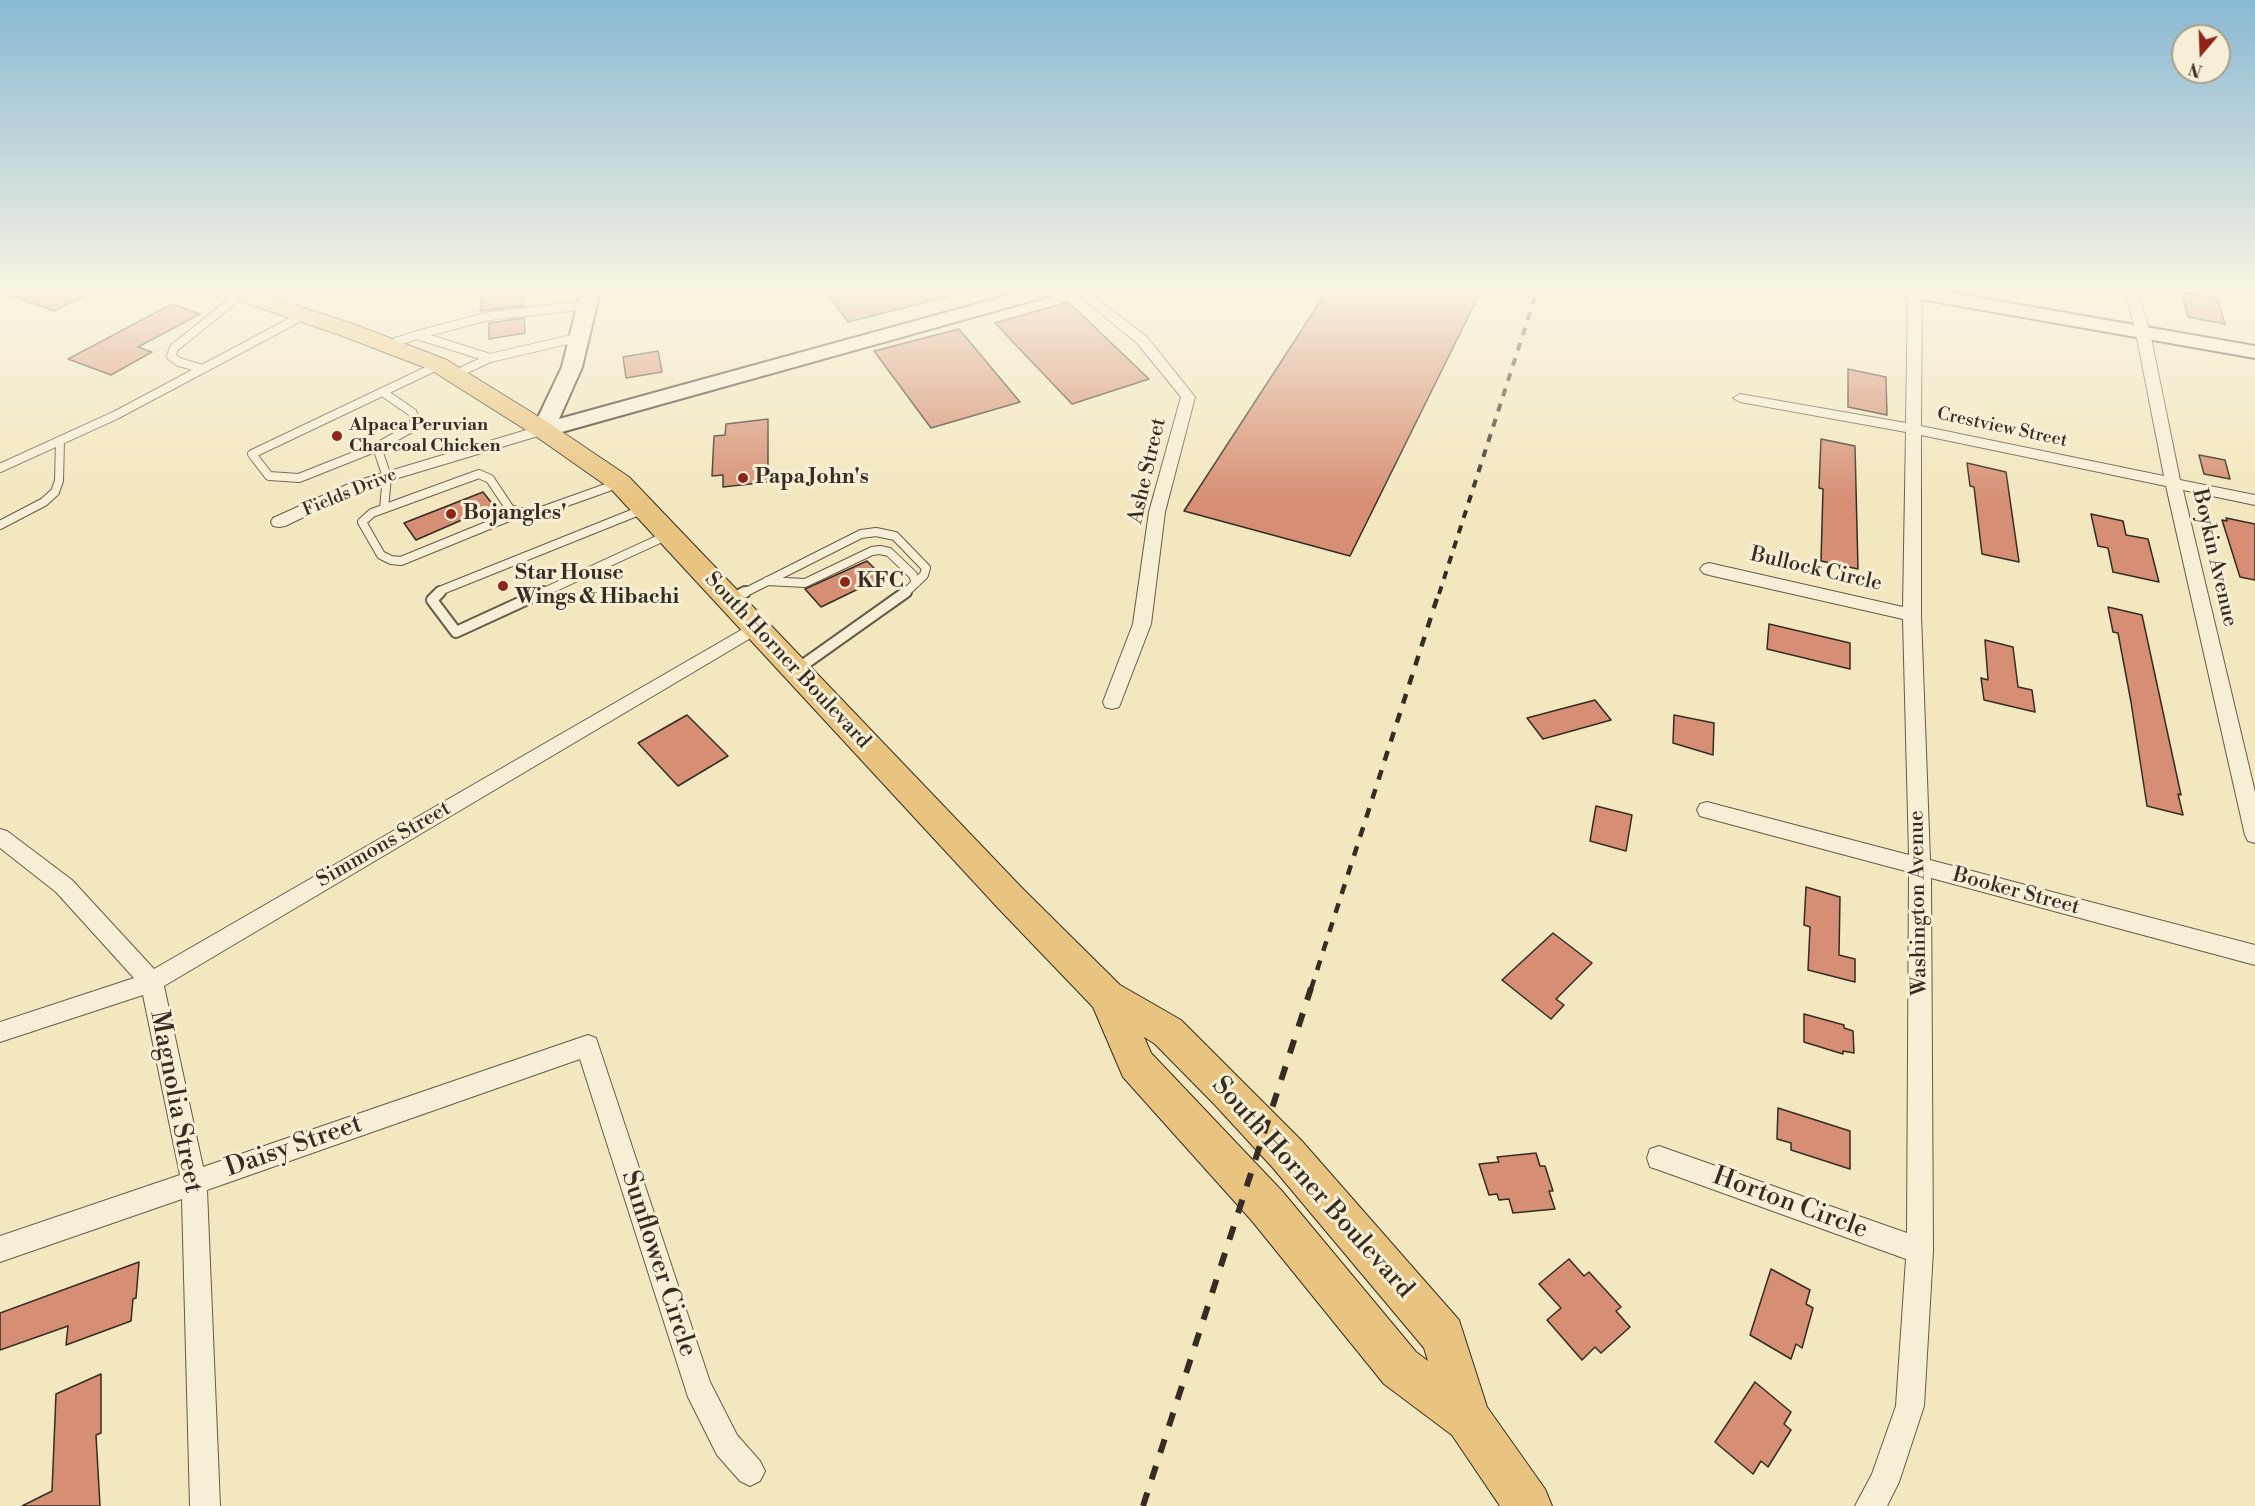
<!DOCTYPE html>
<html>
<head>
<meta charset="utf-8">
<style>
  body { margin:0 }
  #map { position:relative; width:2255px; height:1506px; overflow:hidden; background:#f2e7bf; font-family:"Libre Bodoni",serif }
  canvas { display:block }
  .north { position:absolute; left:2171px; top:24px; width:60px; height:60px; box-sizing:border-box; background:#f7efd5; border:2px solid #a9a18e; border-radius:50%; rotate:199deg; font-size:16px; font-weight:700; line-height:24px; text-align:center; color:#352c23 }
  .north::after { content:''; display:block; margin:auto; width:21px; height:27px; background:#8f2418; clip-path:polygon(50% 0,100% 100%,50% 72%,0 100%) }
</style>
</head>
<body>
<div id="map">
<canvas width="2255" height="1506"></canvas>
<div class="north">N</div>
</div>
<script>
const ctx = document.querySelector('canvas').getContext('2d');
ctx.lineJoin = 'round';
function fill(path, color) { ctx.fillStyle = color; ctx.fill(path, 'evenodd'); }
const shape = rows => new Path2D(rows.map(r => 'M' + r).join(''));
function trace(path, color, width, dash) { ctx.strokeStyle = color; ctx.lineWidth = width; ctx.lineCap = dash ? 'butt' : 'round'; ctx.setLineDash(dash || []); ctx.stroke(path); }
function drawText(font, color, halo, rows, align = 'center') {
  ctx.font = font + ' "Libre Bodoni",serif'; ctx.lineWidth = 6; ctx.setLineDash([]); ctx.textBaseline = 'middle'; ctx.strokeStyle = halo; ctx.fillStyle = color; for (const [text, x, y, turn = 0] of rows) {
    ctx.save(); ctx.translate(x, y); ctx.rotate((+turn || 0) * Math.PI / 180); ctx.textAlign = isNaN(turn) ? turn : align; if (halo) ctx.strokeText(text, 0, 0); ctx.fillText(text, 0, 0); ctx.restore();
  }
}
const building = shape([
  [4,291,95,291,54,311,3,293,4,291],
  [483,291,523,291,524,306,480,311,483,291],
  [826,291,946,291,947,297,848,322,826,291],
  [1327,291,1481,291,1350,556,1184,511,1327,291],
  [2182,292,2217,298,2225,324,2188,317,2182,292],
  [1068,302,1080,313,1149,379,1072,404,995,323,1068,302],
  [172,304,200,314,138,347,152,352,111,375,68,359,172,304],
  [524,318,525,333,489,339,489,323,524,318],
  [959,329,1020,402,931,428,874,351,959,329],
  [658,351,662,372,626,378,623,357,658,351],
  [1848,369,1886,377,1887,415,1848,407,1848,369],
  [768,419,768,482,723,487,723,475,712,476,714,436,725,435,726,424,768,419],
  [1821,439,1855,446,1858,569,1821,561,1823,489,1819,488,1821,439],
  [2199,455,2225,460,2230,479,2204,474,2199,455],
  [1967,463,2006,472,2019,562,1982,554,1974,487,1970,486,1967,463],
  [483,492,494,506,416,540,404,523,483,492],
  [2091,514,2123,521,2126,535,2148,539,2159,582,2113,572,2108,548,2098,546,2091,514],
  [2226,518,2255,524,2255,580,2240,577,2222,520,2227,521,2226,518],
  [867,561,883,577,821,607,805,589,867,561],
  [2108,607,2142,615,2181,795,2178,794,2183,815,2147,806,2131,702,2118,633,2113,632,2108,607],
  [1769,624,1850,643,1850,669,1767,649,1769,624],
  [1985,640,2013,647,2018,687,2032,690,2035,712,1984,700,1981,678,1988,680,1985,640],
  [1595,700,1611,720,1543,739,1527,718,1595,700],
  [687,715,728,756,678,786,638,743,687,715],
  [1674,715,1714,723,1713,755,1673,743,1674,715],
  [1596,806,1632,815,1626,851,1590,841,1596,806],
  [1806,887,1840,897,1839,955,1855,959,1855,982,1808,970,1810,927,1804,925,1806,887],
  [1553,933,1592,963,1556,999,1564,1005,1551,1019,1502,980,1553,933],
  [1804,1014,1844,1025,1844,1028,1853,1031,1854,1053,1843,1051,1843,1054,1804,1042,1804,1014],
  [1778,1108,1850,1131,1850,1169,1791,1150,1791,1143,1777,1139,1778,1108],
  [1536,1153,1540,1166,1545,1166,1553,1191,1549,1191,1555,1209,1513,1213,1509,1199,1499,1200,1497,1194,1489,1195,1479,1164,1499,1162,1497,1157,1536,1153],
  [1569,1259,1584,1276,1589,1272,1621,1307,1616,1311,1630,1327,1601,1353,1595,1347,1582,1360,1547,1320,1561,1308,1539,1284,1569,1259],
  [139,1262,136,1298,133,1299,131,1321,66,1345,68,1326,0,1350,0,1313,139,1262],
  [1771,1269,1810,1290,1806,1304,1813,1308,1802,1348,1796,1344,1791,1359,1750,1335,1771,1269],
  [101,1374,101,1433,96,1435,100,1506,22,1506,52,1491,56,1394,101,1374],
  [1755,1382,1791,1412,1784,1424,1791,1430,1768,1467,1761,1461,1753,1474,1715,1442,1755,1382]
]);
const laneFar1 = shape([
  [282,308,311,291],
  [417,335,489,316,587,305],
  [387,345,417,335,490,358],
  [203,369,179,362,171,356,174,348,241,294],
  [456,374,490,358,580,337],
  [384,393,413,413,415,426,377,447,299,478,269,476,252,454,439,365],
  [377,447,387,477,384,508],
  [0,468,116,415,304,315],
  [479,474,490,479,510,509,521,512,401,561,391,560,381,555,362,522,372,513,479,474],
  [521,512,533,513,547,509,620,483],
  [0,525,44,502,55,492,59,481,60,441],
  [767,581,805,583,872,551,880,550,889,552,913,575,916,583],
  [438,594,442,590,644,509],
  [540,594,668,535],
  [742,594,861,534,876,532,895,536,926,568,924,575,904,594]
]);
const lane = shape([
  [440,592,432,600,456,632,543,592],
  [729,600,745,592],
  [796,670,906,592]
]);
const street = shape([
  [1073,291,1087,291,1147,337,1195,397,1165,512,1151,624,1121,702,1119,707,1112,709,1105,707,1103,702,1133,624,1149,512,1181,397,1137,343,1073,291],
  [1908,291,1922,291,1921,426,2164,476,2136,333,2125,291,2138,291,2150,333,2180,480,2255,495,2255,505,2183,490,2255,792,2255,843,2248,841,2245,835,2166,486,1921,435,1921,615,1930,860,2255,945,2255,965,1931,878,1933,1251,1924,1406,1899,1482,1887,1506,1855,1506,1872,1474,1896,1406,1906,1259,1659,1170,1650,1167,1647,1158,1650,1149,1659,1146,1907,1233,1909,872,1707,818,1700,816,1697,810,1700,804,1707,802,1909,855,1903,619,1709,575,1703,573,1700,569,1703,565,1709,563,1903,607,1906,432,1740,402,1733,398,1740,394,1906,423,1908,291],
  [543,425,548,427,551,430,548,433,365,488,285,526,279,527,273,526,271,522,273,518,353,482,543,425],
  [755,622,761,624,764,628,761,632,164,986,203,1167,588,1035,596,1038,710,1382,737,1435,760,1461,765,1471,760,1481,750,1486,740,1481,717,1455,688,1397,580,1059,207,1190,220,1506,190,1506,182,1199,0,1262,0,1236,180,1175,143,995,0,1042,0,1022,134,978,56,892,0,848,0,829,7,831,72,880,154,969,755,622]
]);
const secondary = shape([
  [581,291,600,291,582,367,559,419,1024,291,1055,291,1052,295,551,435,543,437,535,435,532,430,562,367,581,291],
  [1899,291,1940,291,2255,346,2255,358,1909,297,1902,295,1899,291]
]);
const primary = shape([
  [222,291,253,291,356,325,447,360,552,425,629,477,1022,888,1120,985,1181,1020,1301,1140,1459,1320,1487,1407,1545,1489,1552,1506,1500,1506,1452,1435,1384,1384,1252,1221,1123,1077,1093,1007,998,908,611,489,534,435,431,370,340,335,225,296,222,291],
  [1144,1037,1155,1044,1215,1105,1273,1168,1424,1348,1428,1361,1416,1352,1282,1191,1151,1053,1144,1037]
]);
const railFar2 = shape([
  [1439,594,1537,291]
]);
const railFar1 = shape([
  [1311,989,1439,592]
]);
const rail = shape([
  [1143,1506,1311,988]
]);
const markers = [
  [337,436,6,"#8f2418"],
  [743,478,6,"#8f2418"],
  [451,514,6,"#8f2418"],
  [845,582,6,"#8f2418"],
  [503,586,6,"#8f2418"]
];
const farPoinames = [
  ["Alpaca Peruvian",349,426],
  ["Charcoal Chicken",349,447]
];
const farStreetnames = [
  ["Crestview Street",2002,428,12],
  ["Fields Drive",350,493,-22]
];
const streetNames = [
  ["Ashe Street",1148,471,-77],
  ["Boykin Avenue",2214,558,77],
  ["Bullock Circle",1816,570,13],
  ["South Horner Boulevard",787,661,47],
  ["Simmons Street",384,845,-30],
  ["Booker Street",2016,892,15],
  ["Washington Avenue",1919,903,-91]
];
const poiNames = [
  ["Papa John's",755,478],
  ["Bojangles'",463,514],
  ["Star House",515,574],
  ["Wings & Hibachi",515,598],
  ["KFC",857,582]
];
const nearStreetnames = [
  ["Magnolia Street",175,1102,79],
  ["Daisy Street",294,1147,-19],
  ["South Horner Boulevard",1312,1188,48],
  ["Horton Circle",1790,1204,20],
  ["Sunflower Circle",658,1264,72]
];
fill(building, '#d68f74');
trace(building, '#352c23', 1.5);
trace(laneFar1, '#645b4a', 10);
trace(lane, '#645b4a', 14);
trace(street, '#645b4a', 2);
trace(secondary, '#352c23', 4);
trace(primary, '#352c23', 2);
trace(laneFar1, '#f7efd5', 8);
trace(lane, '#f7efd5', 10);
fill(street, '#f7efd5');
fill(secondary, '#f7efd5');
fill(primary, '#e9c480');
trace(railFar2, '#352c23', 4, [8, 8]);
trace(railFar1, '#352c23', 4.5, [10, 10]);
trace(rail, '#352c23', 6, [14, 14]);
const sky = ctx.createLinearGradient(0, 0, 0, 501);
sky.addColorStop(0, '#89b8d3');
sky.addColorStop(0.58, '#f9f4e2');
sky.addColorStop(1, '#f9f4e200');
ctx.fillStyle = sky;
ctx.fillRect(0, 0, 2255, 501);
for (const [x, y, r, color] of markers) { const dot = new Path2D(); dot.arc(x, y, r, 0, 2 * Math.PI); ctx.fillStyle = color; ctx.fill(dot); trace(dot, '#f7efd5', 2); }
drawText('bold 18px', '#352c23', '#f7efd5', farPoinames, 'left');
drawText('18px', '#352c23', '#f7efd5', farStreetnames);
drawText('21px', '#352c23', '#f7efd5', streetNames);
drawText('bold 21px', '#352c23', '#f7efd5', poiNames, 'left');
drawText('26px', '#352c23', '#f7efd5', nearStreetnames);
</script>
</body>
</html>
